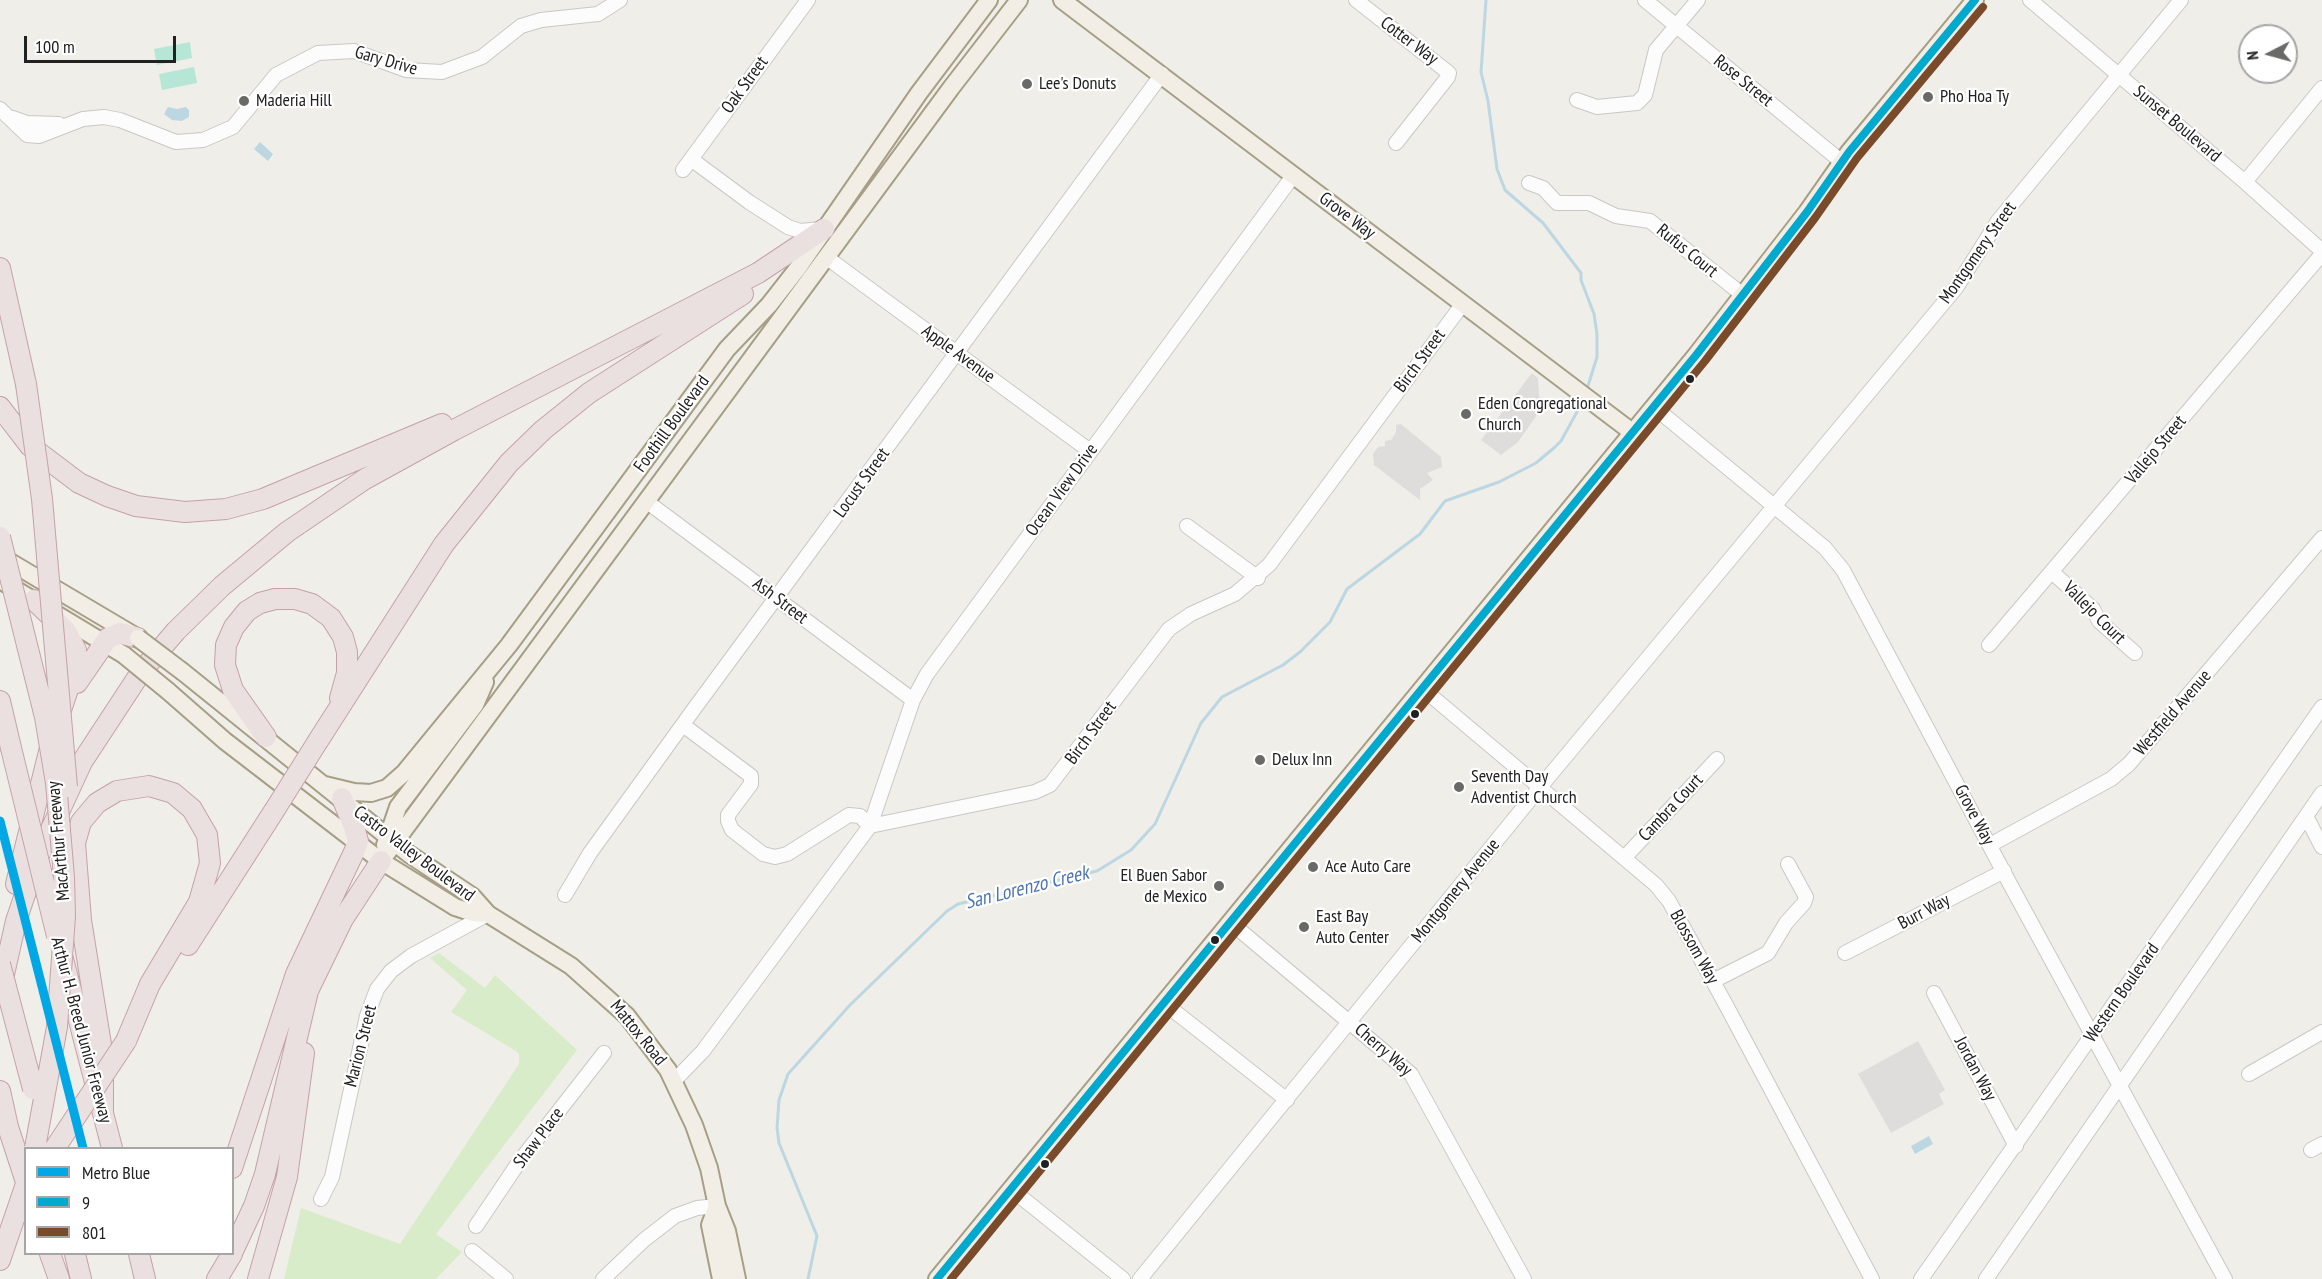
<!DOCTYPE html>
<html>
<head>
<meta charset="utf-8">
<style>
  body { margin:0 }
  #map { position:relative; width:2322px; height:1279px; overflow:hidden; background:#efeee9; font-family:"PT Sans Narrow",sans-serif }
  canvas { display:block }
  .legend { position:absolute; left:24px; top:1147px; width:210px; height:108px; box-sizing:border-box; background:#fff; border:2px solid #a6a6a6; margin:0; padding:8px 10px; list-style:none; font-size:18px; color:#212121 }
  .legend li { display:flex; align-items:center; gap:12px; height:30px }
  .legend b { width:30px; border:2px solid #a6a6a6 }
  .north { position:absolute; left:2238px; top:24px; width:60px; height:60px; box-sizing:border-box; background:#fff; border:2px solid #a6a6a6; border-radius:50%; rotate:264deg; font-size:16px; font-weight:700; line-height:24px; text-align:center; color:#212121 }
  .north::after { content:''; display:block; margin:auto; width:21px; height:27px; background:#696967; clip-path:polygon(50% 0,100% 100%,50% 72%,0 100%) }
  .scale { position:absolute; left:24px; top:36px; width:152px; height:27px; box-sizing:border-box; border:3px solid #212121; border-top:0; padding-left:8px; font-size:18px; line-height:21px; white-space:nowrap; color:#212121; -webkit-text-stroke:4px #fff; paint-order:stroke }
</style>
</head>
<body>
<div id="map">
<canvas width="2322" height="1279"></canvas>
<ul class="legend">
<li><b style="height:8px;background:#02a7e5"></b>Metro Blue</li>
<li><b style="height:8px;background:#00a9ce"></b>9</li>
<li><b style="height:8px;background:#7a4b2a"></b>801</li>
</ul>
<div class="north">N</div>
<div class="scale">100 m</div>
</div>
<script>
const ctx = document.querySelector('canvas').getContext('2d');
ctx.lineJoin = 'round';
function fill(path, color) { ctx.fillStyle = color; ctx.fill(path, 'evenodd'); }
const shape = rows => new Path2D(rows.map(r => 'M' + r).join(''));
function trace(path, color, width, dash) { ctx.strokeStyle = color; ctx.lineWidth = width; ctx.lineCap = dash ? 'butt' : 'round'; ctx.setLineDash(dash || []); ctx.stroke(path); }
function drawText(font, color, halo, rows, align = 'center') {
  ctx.font = font + ' "PT Sans Narrow",sans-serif'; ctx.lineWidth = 4.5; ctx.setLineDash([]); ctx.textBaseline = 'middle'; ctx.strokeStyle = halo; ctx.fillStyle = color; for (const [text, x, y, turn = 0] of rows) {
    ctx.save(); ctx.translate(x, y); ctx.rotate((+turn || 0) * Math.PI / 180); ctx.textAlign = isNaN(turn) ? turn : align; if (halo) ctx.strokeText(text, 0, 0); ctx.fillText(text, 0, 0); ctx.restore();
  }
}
const residential = shape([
  [1532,373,1538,378,1539,396,1546,402,1518,442,1501,455,1481,440],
  [1401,424,1441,457,1442,467,1427,473,1433,480,1420,489,1420,500,1374,465,1373,454,1378,447,1385,446,1385,441,1391,440,1396,432,1396,425],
  [1918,1041,1945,1090,1939,1094,1944,1104,1891,1133,1858,1074]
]);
const grass = shape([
  [439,953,485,988,495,975,577,1050,436,1234,462,1252,436,1279,284,1279,301,1208,400,1244,519,1064,519,1054,516,1051,451,1012,467,990,430,958]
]);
const pitch = shape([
  [190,42,192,58,157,65,154,49],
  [194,67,197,83,162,90,159,74]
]);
const water = shape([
  [168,107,177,109,186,107,189,110,189,117,182,121,172,120,164,114],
  [260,142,273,154,268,161,254,149],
  [1929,1136,1933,1144,1915,1154,1911,1146]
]);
const stream = shape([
  [1486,0,1481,72,1488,101,1497,169,1505,190,1543,223,1581,273,1581,280,1594,314,1597,334,1597,357,1587,389],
  [808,1279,817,1236,779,1143,777,1128,779,1100,788,1074,850,1005,947,911,958,904,1097,871,1131,850,1155,824,1201,723,1222,697,1283,665,1300,652,1330,622,1347,589,1420,534,1445,501,1499,482,1536,463,1555,447,1561,441,1583,401]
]);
const minor = shape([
  [1356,0,1449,73,1448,77,1396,143],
  [1645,0,1842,162],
  [2030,0,2245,182,2322,251],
  [1577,100,1597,107,1637,103,1645,95,1656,50,1698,0],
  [0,109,27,135,39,136,83,119,104,117,120,120,176,142,203,140,233,127,276,75,318,53,354,51,406,70,442,72,482,57,521,26,541,20,598,14,620,0],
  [13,118,27,123,59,124],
  [691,159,749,202,788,227,800,231,822,229],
  [683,170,808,0],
  [2245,182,2322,88],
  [1529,183,1543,188,1557,203,1589,203,1616,216,1650,221,1744,296],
  [826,257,1090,451],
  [1654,407,1825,548,1843,570,2010,884,2225,1279],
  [646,501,913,700],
  [1187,526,1258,578],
  [2052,572,2093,609,2099,621,2135,653],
  [1989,645,2322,254],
  [1423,689,1656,885,1669,901,1726,1005,1872,1279],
  [683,725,751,776,751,784,728,815,728,821,732,830,763,854,775,857,787,854,849,815,860,816,870,826],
  [2306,816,2322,847],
  [870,826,1035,792,1050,785,1169,629,1191,614,1235,594,1269,565,1462,305],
  [1990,845,2111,779,2129,764,2322,538],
  [1625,857,1717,759],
  [565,895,590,853,694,709,1162,74],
  [1230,922,1411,1074,1524,1279],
  [1845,953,2004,871],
  [1713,981,1768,953,1786,923,1804,903,1806,897,1788,864],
  [1934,993,2016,1146],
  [1164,1003,1287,1100],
  [2249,1074,2322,1032],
  [674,1081,703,1051,870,826,913,700,927,674,1293,176],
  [2311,1150,2322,1144],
  [1011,1189,1123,1279],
  [321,1199,332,1177,367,1016,377,989,391,971,411,956,488,914],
  [476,1226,519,1162,604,1053],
  [472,1251,506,1279],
  [603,1279,644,1240,675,1216,697,1208,717,1206],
  [1140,1279,1541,786,1956,288,1998,221,2181,0],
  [1921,1279,2322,707],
  [1986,1279,2322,793]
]);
const major = shape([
  [1062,0,1632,432],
  [0,556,135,636],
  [0,580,124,655],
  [183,672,409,854,472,896,488,914,571,966,627,1016,668,1070,694,1125,709,1168,717,1206,727,1231,737,1279],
  [168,691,225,741,381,861,455,907,473,913,488,914],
  [325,785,354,792,371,793,387,788,404,773,509,645,727,349,769,305,798,268,919,93,989,0],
  [385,845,398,807,475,705,485,682],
  [381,861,951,88,1019,0],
  [717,1206,710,1225,721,1279],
  [937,1279,1697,354,1807,212,1849,152,1975,0]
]);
const highway = shape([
  [0,268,26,384],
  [0,407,30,446,79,483,107,496,136,506,185,512,226,509,263,499,442,424],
  [34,600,66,631,76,650,75,668,60,713],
  [77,683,108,638,120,633,138,638],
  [0,701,11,748],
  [266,737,233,690,225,665,226,645,234,627,247,611,260,603,275,599,295,599,312,604,331,618,343,637,347,652,347,673,340,698],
  [318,741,444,544,509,463,543,430,589,393,743,294],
  [16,884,51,744],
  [188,945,274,811],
  [63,959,112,1148],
  [2,983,16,921,36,862,82,762,141,672,176,631,222,586,287,532,365,479,454,430,758,273,824,229],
  [0,1091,8,1127,26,1182],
  [103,1113,103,1057,81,920,75,843,81,822,97,803,117,791,149,786,173,793,192,809,207,835,210,863,199,902,150,984,126,1041],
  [232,1168,296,974,355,850,358,841,354,827,342,798],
  [232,1253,254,1206,265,1174,308,991,343,919,381,861],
  [50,1254,59,1279],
  [75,1254,81,1279],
  [139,1254,145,1279],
  [0,1260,26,1184],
  [217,1279,232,1254],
  [258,1279,287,1177,304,1053]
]);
const majorBridge = shape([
  [138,638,183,672],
  [124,655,168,691]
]);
const highwayBridge = shape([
  [26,384,42,499,67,787],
  [0,537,45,717,56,783,64,877,65,916,57,1027,35,1148],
  [11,748,57,936],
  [274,811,318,741],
  [0,964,33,1089],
  [55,1148,126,1041]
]);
const bus1 = shape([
  [937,1279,1697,354,1807,212,1849,152,1975,0]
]);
const bus2 = shape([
  [951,1279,1705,361,1815,218,1857,158,1983,7]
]);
const metro1 = shape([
  [0,821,83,1148]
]);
const markers = [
  [1027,84,6,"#696967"],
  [1928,97,6,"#696967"],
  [244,101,6,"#696967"],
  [1690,379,5,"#212121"],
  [1466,414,6,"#696967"],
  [1415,714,5,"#212121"],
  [1260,760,6,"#696967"],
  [1459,787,6,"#696967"],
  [1313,867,6,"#696967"],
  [1219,886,6,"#696967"],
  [1304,927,6,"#696967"],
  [1215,940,5,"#212121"],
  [1045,1164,5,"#212121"]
];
const streetNames = [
  ["Cotter Way",1409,41,37],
  ["Gary Drive",386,61,16],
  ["Rose Street",1743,81,39],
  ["Oak Street",745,85,-54],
  ["Sunset Boulevard",2177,124,40],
  ["Grove Way",1347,216,37],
  ["Rufus Court",1687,251,39],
  ["Montgomery Street",1978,253,-55],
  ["Apple Avenue",958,354,36],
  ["Birch Street",1420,361,-54],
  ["Foothill Boulevard",672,424,-54],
  ["Vallejo Street",2156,450,-50],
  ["Locust Street",862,483,-54],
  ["Ocean View Drive",1062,490,-54],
  ["Ash Street",780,601,37],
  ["Vallejo Court",2094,613,45],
  ["Westfield Avenue",2173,713,-49],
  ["Birch Street",1091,733,-54],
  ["Cambra Court",1671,808,-47],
  ["Grove Way",1974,815,62],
  ["MacArthur Freeway",59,841,-95],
  ["Castro Valley Boulevard",414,854,37],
  ["Montgomery Avenue",1456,891,-51],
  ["Burr Way",1924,912,-28],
  ["Blossom Way",1694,947,61],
  ["Western Boulevard",2122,993,-55],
  ["Arthur H. Breed Junior Freeway",81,1030,75],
  ["Mattox Road",638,1033,51],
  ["Marion Street",361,1046,-76],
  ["Cherry Way",1383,1050,41],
  ["Jordan Way",1975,1069,62],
  ["Shaw Place",539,1138,-53]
];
const poiNames = [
  ["Lee's Donuts",1039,84],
  ["Pho Hoa Ty",1940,97],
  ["Maderia Hill",256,101],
  ["Eden Congregational",1478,404],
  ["Church",1478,425],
  ["Delux Inn",1272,760],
  ["Seventh Day",1471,777],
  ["Adventist Church",1471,798],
  ["Ace Auto Care",1325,867],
  ["El Buen Sabor",1207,876,"right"],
  ["de Mexico",1207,897,"right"],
  ["East Bay",1316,917],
  ["Auto Center",1316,938]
];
const waterNames = [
  ["San Lorenzo Creek",1027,888,-14]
];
fill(residential, '#dedddb');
fill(grass, '#d8ecc9');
fill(pitch, '#b5e6d6');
fill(water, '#bdd7e2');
trace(stream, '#bdd7e2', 3);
trace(minor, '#c8c8c5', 16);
trace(major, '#a69f85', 20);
trace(highway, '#c5a1a8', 22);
trace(minor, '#fdfcfc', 14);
trace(major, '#f2eee6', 16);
trace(highway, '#ebe0e0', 20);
trace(majorBridge, '#a69f85', 20, []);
trace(highwayBridge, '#c5a1a8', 22, []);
trace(majorBridge, '#f2eee6', 16);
trace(highwayBridge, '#ebe0e0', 20);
trace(bus1, '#00a9ce', 8);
trace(bus2, '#7a4b2a', 8);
trace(metro1, '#02a7e5', 9);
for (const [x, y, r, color] of markers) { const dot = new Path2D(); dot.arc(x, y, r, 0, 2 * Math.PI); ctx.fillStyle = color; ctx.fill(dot); trace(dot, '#fff', 2); }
drawText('18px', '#212121', '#fff', streetNames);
drawText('18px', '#212121', '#fff', poiNames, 'left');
drawText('italic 20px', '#4b75b3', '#fff', waterNames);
</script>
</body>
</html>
